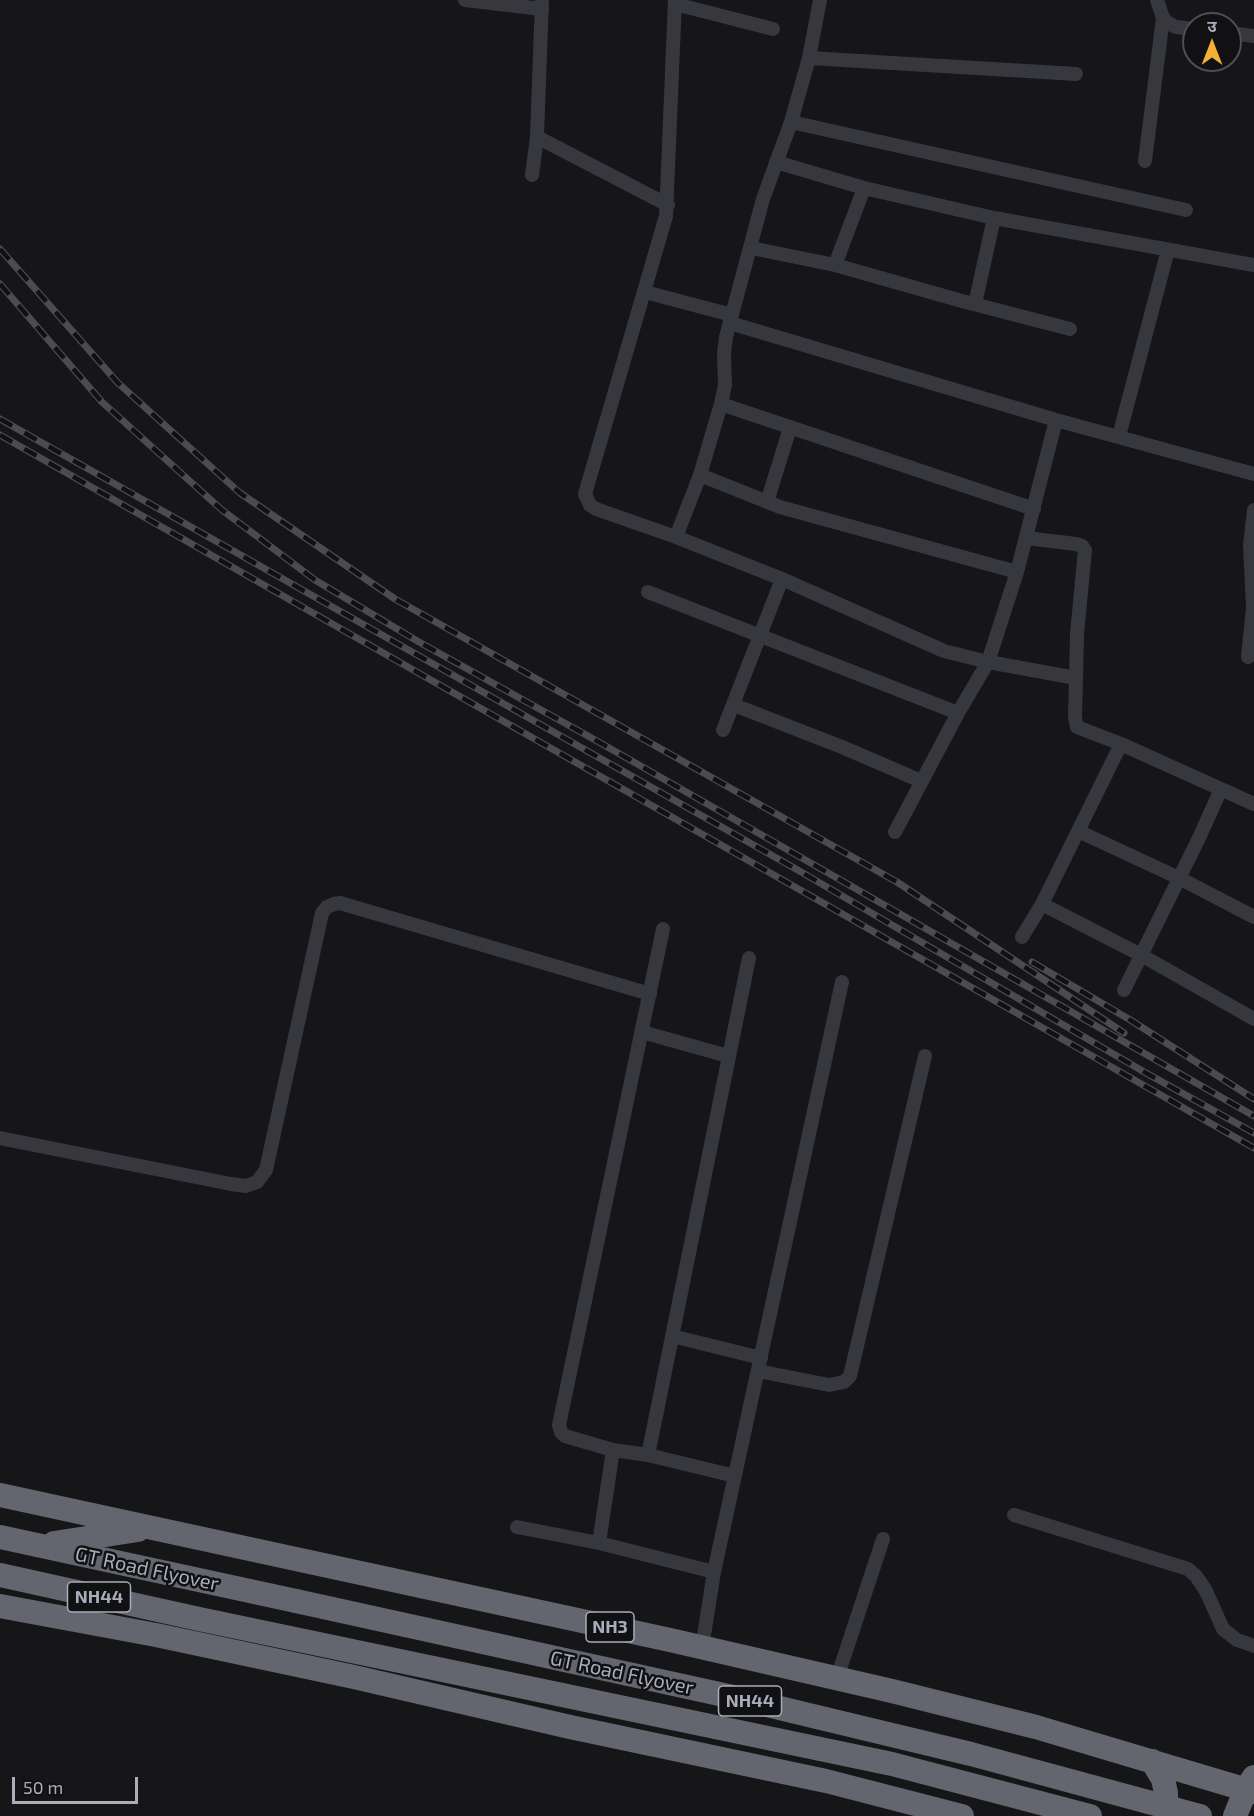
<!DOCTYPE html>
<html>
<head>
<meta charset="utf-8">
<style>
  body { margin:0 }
  #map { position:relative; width:1254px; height:1816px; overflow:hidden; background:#161618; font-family:"Exo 2","Noto Sans Devanagari",sans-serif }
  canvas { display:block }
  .north { position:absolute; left:1182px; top:12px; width:60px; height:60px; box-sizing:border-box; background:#111113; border:2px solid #4d4f55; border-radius:50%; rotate:0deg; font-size:16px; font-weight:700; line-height:24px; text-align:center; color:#a8adb8 }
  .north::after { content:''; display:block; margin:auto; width:21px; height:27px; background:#f2b134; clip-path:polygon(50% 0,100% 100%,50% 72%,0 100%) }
  .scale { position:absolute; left:12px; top:1777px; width:126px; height:27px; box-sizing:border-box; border:3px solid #a8adb8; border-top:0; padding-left:8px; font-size:18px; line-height:21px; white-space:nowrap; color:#a8adb8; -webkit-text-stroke:4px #111113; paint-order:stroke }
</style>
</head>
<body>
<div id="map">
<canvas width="1254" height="1816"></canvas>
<div class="north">उ</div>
<div class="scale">50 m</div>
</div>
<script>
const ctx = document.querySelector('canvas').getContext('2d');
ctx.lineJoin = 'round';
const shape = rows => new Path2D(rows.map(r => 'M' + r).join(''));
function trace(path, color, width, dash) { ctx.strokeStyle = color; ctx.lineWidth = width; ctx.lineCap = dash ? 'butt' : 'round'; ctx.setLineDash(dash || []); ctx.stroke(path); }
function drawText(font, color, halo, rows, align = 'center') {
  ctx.font = font + ' "Exo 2",sans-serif'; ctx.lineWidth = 5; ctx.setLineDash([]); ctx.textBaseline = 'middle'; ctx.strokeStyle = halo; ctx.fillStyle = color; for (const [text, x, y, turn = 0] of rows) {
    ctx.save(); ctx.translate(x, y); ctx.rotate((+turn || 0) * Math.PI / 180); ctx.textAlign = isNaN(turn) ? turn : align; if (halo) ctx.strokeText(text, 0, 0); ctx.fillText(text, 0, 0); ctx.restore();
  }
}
const street = shape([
  [465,0,542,9],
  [675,0,666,216,585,494,590,505,596,509,676,537,700,475,721,404,725,385,724,354,726,337,763,199,791,122,809,58,820,0],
  [1157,0,1163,18,1168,23,1176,27,1194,29],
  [675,4,773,29],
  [1230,33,1254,36],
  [809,58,1076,74],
  [791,122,1186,210],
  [537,137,668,205],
  [1145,161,1163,18],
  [776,162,864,188,994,218,1254,265],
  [532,175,537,137,542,0],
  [751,248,835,265,864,188],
  [835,265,962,301,1070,329],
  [645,292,732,315],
  [975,304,994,218],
  [730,323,1056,420,1254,474],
  [721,404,1034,509],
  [1119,436,1168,250],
  [700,475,780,507,1017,572],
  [767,502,790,428],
  [676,537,782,579,944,651,988,662,1017,572,1056,420],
  [648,592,958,713],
  [1248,657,1253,608,1250,545,1254,510],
  [1076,678,1075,717,1077,727,1121,744,1254,804],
  [734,705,842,747,921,781],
  [723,730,782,579],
  [1078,831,1179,878,1254,917],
  [895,832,958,713,988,662,1076,678,1077,634,1085,550,1082,546,1076,544,1026,538],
  [1042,904,1141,955,1254,1019],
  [663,929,559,1425,561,1432,565,1436,613,1450,648,1455,735,1476],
  [1022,937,1042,904,1121,744],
  [1124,990,1199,838,1221,789],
  [642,1032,728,1056],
  [0,1138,231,1184,246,1186,257,1182,266,1170,322,913,327,907,334,904,340,903,650,994],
  [672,1336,761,1358],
  [758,1371,829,1385,844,1382,850,1376,925,1056],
  [648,1455,749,958],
  [1014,1515,1188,1569,1196,1576,1206,1591,1223,1629,1237,1640,1254,1646],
  [517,1527,599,1543,714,1572],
  [599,1543,613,1450],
  [702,1648,714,1572,842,982],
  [837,1678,883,1539]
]);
const highway = shape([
  [0,1495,670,1640,892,1691,1036,1727,1254,1792],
  [0,1537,296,1601],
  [54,1543,138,1530],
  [0,1575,199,1619,892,1764,1090,1816],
  [0,1606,156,1635,354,1677,570,1727,826,1781,962,1816],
  [1152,1761,1163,1779,1166,1793,1166,1816],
  [1235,1816,1246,1789,1254,1777]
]);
const rail = shape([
  [0,249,118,383,240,493,395,599,897,882,1124,1033],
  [0,284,102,402,222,510,315,580,419,642,597,741,1254,1116],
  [0,419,796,869,1146,1073,1254,1133],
  [0,435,1254,1148],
  [1032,962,1132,1021,1254,1099]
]);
const highwayBridge = shape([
  [296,1601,742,1699,971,1754,1200,1816]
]);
const shields = [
  [99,1597,63],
  [610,1627,48],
  [750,1701,63]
];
const shieldNames = [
  ["NH44",99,1597],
  ["NH3",610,1627],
  ["NH44",750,1701]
];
const streetNames = [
  ["GT Road Flyover",147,1569,12],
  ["GT Road Flyover",622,1673,12]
];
trace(street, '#37383d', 14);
trace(highway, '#63666e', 24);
trace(rail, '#4a4c52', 7);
trace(rail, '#111113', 4.5, [14]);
trace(highwayBridge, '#63666e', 24);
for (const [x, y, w] of shields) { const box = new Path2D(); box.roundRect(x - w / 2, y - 15, w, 30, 4.5); ctx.fillStyle = '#111113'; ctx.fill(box); trace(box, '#a8adb8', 1.5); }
drawText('bold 18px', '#a8adb8', null, shieldNames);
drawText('20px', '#a8adb8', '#111113', streetNames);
</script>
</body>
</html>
